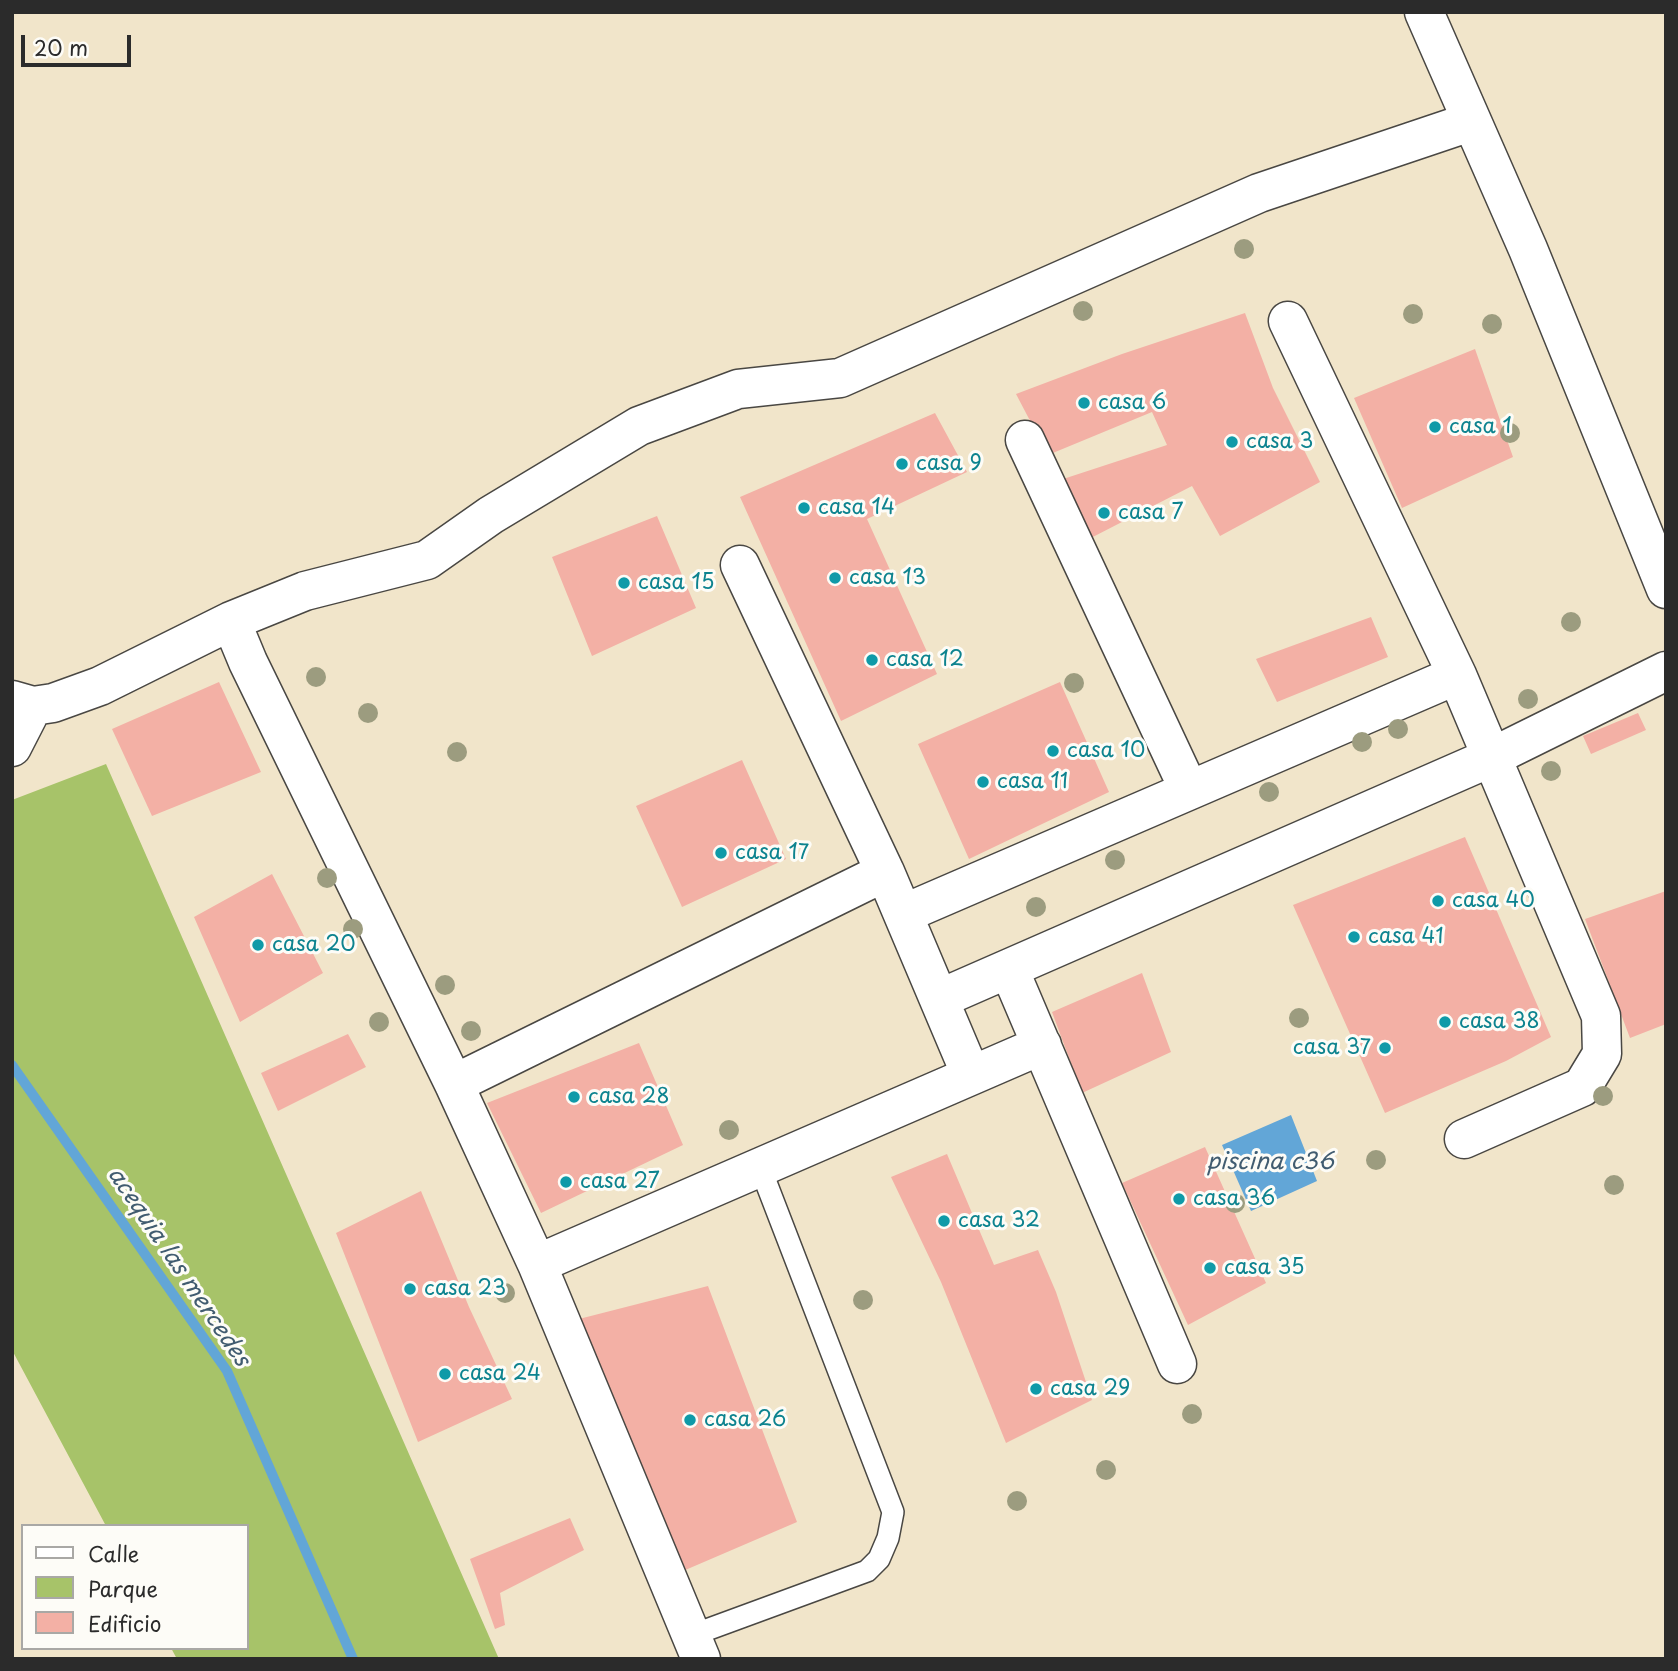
<!DOCTYPE html>
<html>
<head>
<meta charset="utf-8">
<style>
  body { margin:0 }
  #map { position:relative; width:1678px; height:1671px; overflow:hidden; background:#f1e5ca; font-family:"Playpen Sans",sans-serif }
  canvas { display:block }
  .frame { position:absolute; inset:0; border:14px solid #2b2b2b; pointer-events:none }
  .legend { position:absolute; left:21px; top:1524px; width:228px; height:126px; box-sizing:border-box; background:#fdfcf7; border:2px solid #a9a8a5; margin:0; padding:9px 12px; list-style:none; font-size:21px; color:#2b2b2b }
  .legend li { display:flex; align-items:center; gap:14px; height:35px }
  .legend b { width:35px; border:2px solid #a9a8a5 }
  .scale { position:absolute; left:21px; top:35px; width:110px; height:32px; box-sizing:border-box; border:4px solid #2b2b2b; border-top:0; padding-left:9px; font-size:21px; line-height:24px; white-space:nowrap; color:#2b2b2b; -webkit-text-stroke:5px #fdfcf7; paint-order:stroke }
</style>
</head>
<body>
<div id="map">
<canvas width="1678" height="1671"></canvas>
<div class="frame"></div>
<ul class="legend">
<li><b style="height:9px;background:#fff"></b>Calle</li>
<li><b style="height:19px;background:#a7c369"></b>Parque</li>
<li><b style="height:19px;background:#f3b0a5"></b>Edificio</li>
</ul>
<div class="scale">20 m</div>
</div>
<script>
const ctx = document.querySelector('canvas').getContext('2d');
ctx.lineJoin = 'round';
function fill(path, color) { ctx.fillStyle = color; ctx.fill(path, 'evenodd'); }
const shape = rows => new Path2D(rows.map(r => 'M' + r).join(''));
function trace(path, color, width, dash) { ctx.strokeStyle = color; ctx.lineWidth = width; ctx.lineCap = dash ? 'butt' : 'round'; ctx.setLineDash(dash || []); ctx.stroke(path); }
function drawText(font, color, halo, rows, align = 'center') {
  ctx.font = font + ' "Playpen Sans",sans-serif'; ctx.lineWidth = 6; ctx.setLineDash([]); ctx.textBaseline = 'middle'; ctx.strokeStyle = halo; ctx.fillStyle = color; for (const [text, x, y, turn = 0] of rows) {
    ctx.save(); ctx.translate(x, y); ctx.rotate((+turn || 0) * Math.PI / 180); ctx.textAlign = isNaN(turn) ? turn : align; if (halo) ctx.strokeText(text, 0, 0); ctx.fillText(text, 0, 0); ctx.restore();
  }
}
const green = shape([
  [106,764,499,1659,177,1659,171,1648,247,1648,247,1526,106,1526,12,1350,12,800]
]);
const water = shape([
  [1291,1115,1317,1181,1251,1211,1222,1145]
]);
const stream = shape([
  [12,1065,227,1371,353,1659]
]);
const building = shape([
  [1245,313,1273,388,1320,482,1220,536,1192,486,1085,541,1054,482,1167,445,1152,412,1048,455,1016,394,1122,354],
  [1475,349,1513,457,1402,508,1354,398],
  [935,413,967,472,867,519,937,674,841,721,740,497],
  [657,516,696,608,592,656,552,557],
  [1371,617,1388,657,1277,702,1256,659],
  [219,682,261,772,152,816,112,729],
  [1060,682,1109,792,969,859,918,744],
  [1638,713,1646,730,1591,754,1583,736],
  [742,760,786,859,682,907,636,806],
  [1465,837,1551,1037,1506,1061,1385,1113,1293,905],
  [272,874,323,973,240,1022,194,917],
  [1666,891,1666,1024,1630,1038,1585,919],
  [1142,973,1171,1052,1082,1093,1052,1012],
  [348,1034,366,1067,278,1111,261,1073],
  [639,1043,683,1145,541,1213,487,1103],
  [1205,1147,1266,1283,1188,1325,1122,1183],
  [947,1154,994,1265,1038,1250,1056,1292,1092,1400,1006,1443,941,1282,891,1177],
  [421,1191,469,1307,512,1399,418,1442,336,1233],
  [708,1286,797,1522,683,1571,579,1319],
  [570,1518,584,1550,500,1593,505,1625,495,1629,470,1559]
]);
const lane = shape([
  [690,1636,867,1571,879,1559,888,1538,893,1512,760,1167]
]);
const street = shape([
  [1424,12,1528,249,1666,589],
  [1288,321,1457,675,1601,1016,1602,1054,1582,1087,1464,1139],
  [1025,440,1189,790],
  [740,565,885,872,971,1075],
  [231,621,248,662,454,1084,537,1264,701,1659],
  [12,700,33,706,53,703,100,686,231,621,305,591,427,560,491,515,639,426,738,389,840,378,1259,193,1470,122],
  [12,747,33,706],
  [903,914,1457,675],
  [1009,969,1177,1364],
  [939,999,1492,757,1666,671],
  [454,1084,885,872],
  [537,1264,1042,1045]
]);
const trees = [
  [1244,249],
  [1083,311],
  [1413,314],
  [1492,324],
  [1510,433],
  [1571,622],
  [316,677],
  [1074,683],
  [1528,699],
  [368,713],
  [1398,729],
  [1362,742],
  [457,752],
  [1551,771],
  [1269,792],
  [1115,860],
  [327,878],
  [1036,907],
  [353,929],
  [445,985],
  [1299,1018],
  [379,1022],
  [471,1031],
  [1603,1096],
  [729,1130],
  [1376,1160],
  [1614,1185],
  [1235,1203],
  [505,1293],
  [863,1300],
  [1192,1414],
  [1106,1470],
  [1017,1501]
];
const markers = [
  [1084,403,7,"#0f9aa8"],
  [1435,427,7,"#0f9aa8"],
  [1232,442,7,"#0f9aa8"],
  [902,464,7,"#0f9aa8"],
  [804,508,7,"#0f9aa8"],
  [1104,513,7,"#0f9aa8"],
  [835,578,7,"#0f9aa8"],
  [624,583,7,"#0f9aa8"],
  [872,660,7,"#0f9aa8"],
  [1053,751,7,"#0f9aa8"],
  [983,782,7,"#0f9aa8"],
  [721,853,7,"#0f9aa8"],
  [1438,901,7,"#0f9aa8"],
  [1354,937,7,"#0f9aa8"],
  [258,945,7,"#0f9aa8"],
  [1445,1022,7,"#0f9aa8"],
  [1385,1048,7,"#0f9aa8"],
  [574,1097,7,"#0f9aa8"],
  [566,1182,7,"#0f9aa8"],
  [1179,1199,7,"#0f9aa8"],
  [944,1221,7,"#0f9aa8"],
  [1210,1268,7,"#0f9aa8"],
  [410,1289,7,"#0f9aa8"],
  [445,1374,7,"#0f9aa8"],
  [1036,1389,7,"#0f9aa8"],
  [690,1420,7,"#0f9aa8"]
];
const cultureNames = [
  ["casa 6",1098,403],
  ["casa 1",1449,427],
  ["casa 3",1246,442],
  ["casa 9",916,464],
  ["casa 14",818,508],
  ["casa 7",1118,513],
  ["casa 13",849,578],
  ["casa 15",638,583],
  ["casa 12",886,660],
  ["casa 10",1067,751],
  ["casa 11",997,782],
  ["casa 17",735,853],
  ["casa 40",1452,901],
  ["casa 41",1368,937],
  ["casa 20",272,945],
  ["casa 38",1459,1022],
  ["casa 37",1371,1048,"right"],
  ["casa 28",588,1097],
  ["casa 27",580,1182],
  ["casa 36",1193,1199],
  ["casa 32",958,1221],
  ["casa 35",1224,1268],
  ["casa 23",424,1289],
  ["casa 24",459,1374],
  ["casa 29",1050,1389],
  ["casa 26",704,1420]
];
const waterNames = [
  ["piscina c36",1270,1163],
  ["acequia las mercedes",178,1267,56]
];
fill(green, '#a7c369');
fill(water, '#62a6d7');
trace(stream, '#62a6d7', 10);
fill(building, '#f3b0a5');
trace(lane, '#494743', 24);
trace(street, '#494743', 41);
trace(lane, '#fff', 21);
trace(street, '#fff', 38);
ctx.fillStyle = '#9c9c7f';
for (const [x, y] of trees) { ctx.beginPath(); ctx.arc(x, y, 10, 0, 2 * Math.PI); ctx.fill(); }
for (const [x, y, r, color] of markers) { const dot = new Path2D(); dot.arc(x, y, r, 0, 2 * Math.PI); ctx.fillStyle = color; ctx.fill(dot); trace(dot, '#fdfcf7', 2.5); }
drawText('21px', '#0d838f', '#fdfcf7', cultureNames, 'left');
drawText('italic 23px', '#415c70', '#fdfcf7', waterNames);
</script>
</body>
</html>
